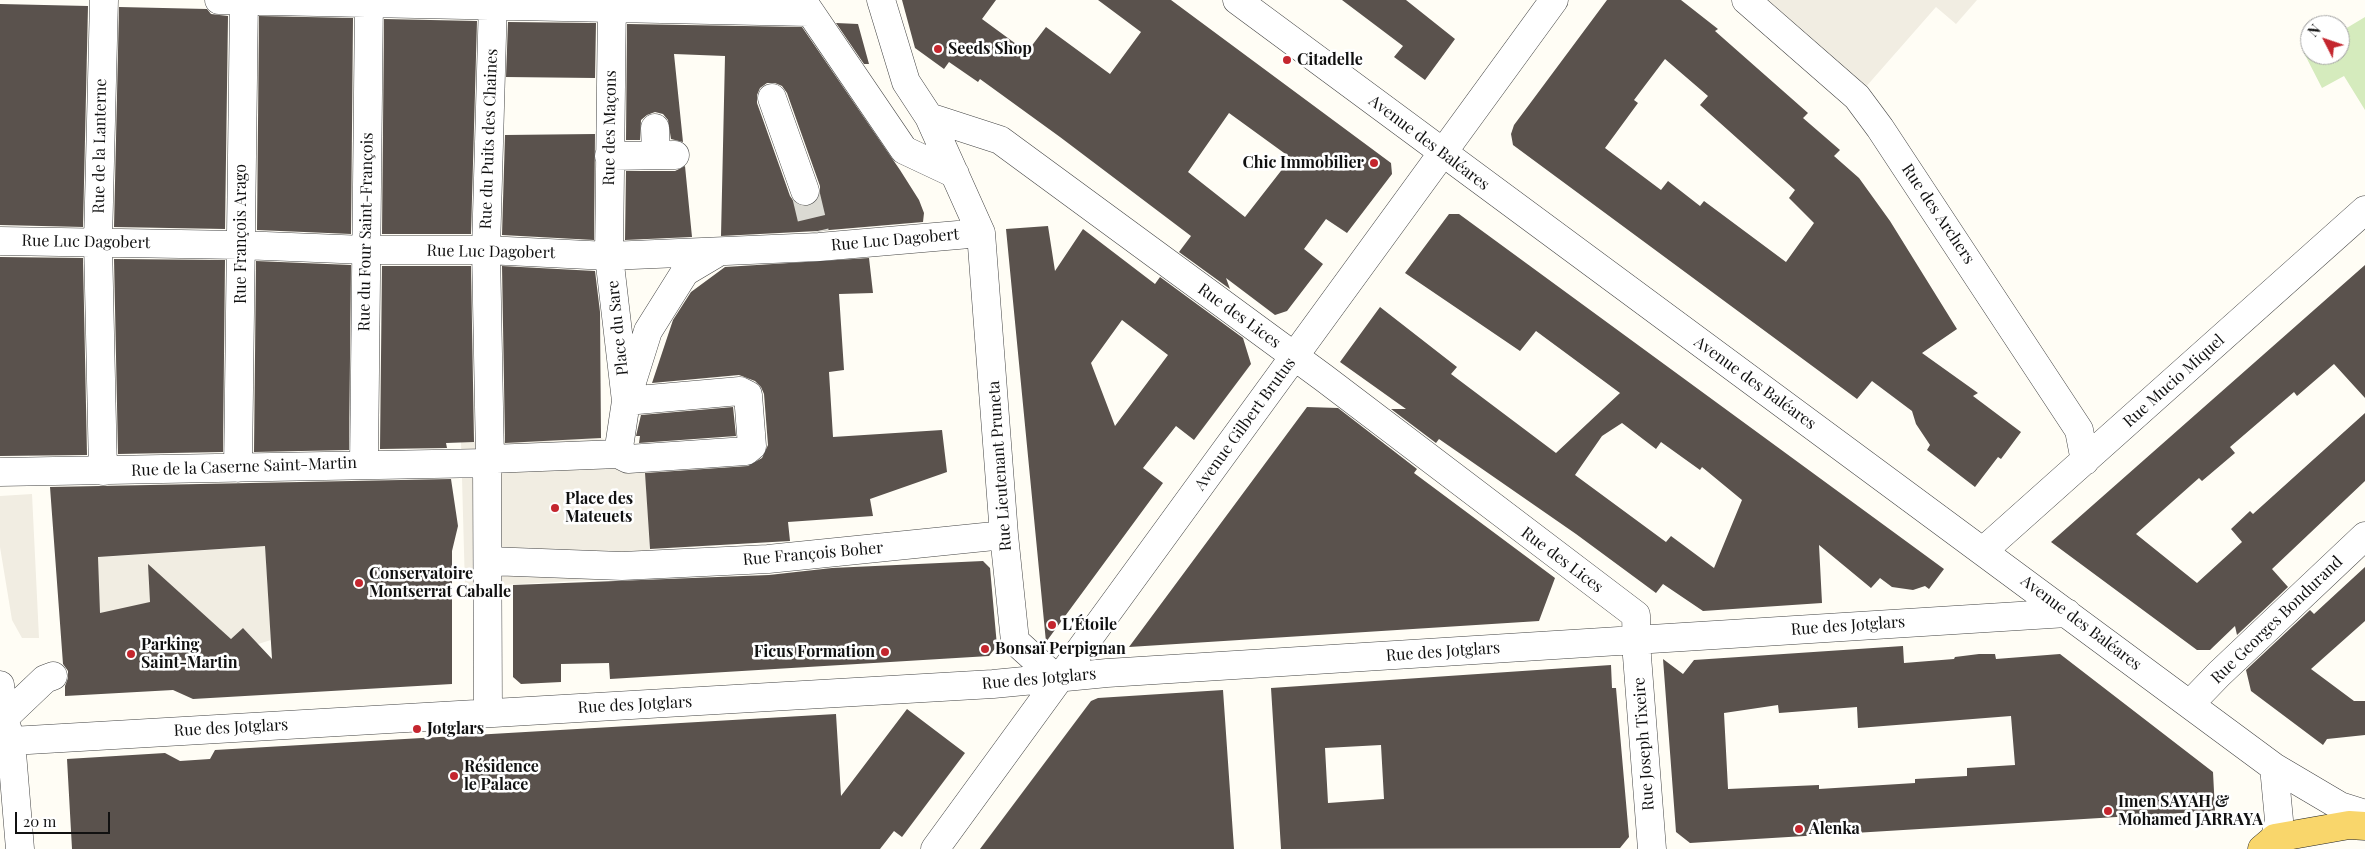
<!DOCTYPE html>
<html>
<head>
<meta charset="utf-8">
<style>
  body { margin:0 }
  #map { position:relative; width:2365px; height:849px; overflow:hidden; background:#fffdf5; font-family:"Playfair Display",serif }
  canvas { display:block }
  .north { position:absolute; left:2300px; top:15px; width:50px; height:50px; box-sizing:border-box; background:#fff; border:1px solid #a0a0a0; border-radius:50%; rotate:311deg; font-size:14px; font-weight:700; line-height:20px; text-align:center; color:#111 }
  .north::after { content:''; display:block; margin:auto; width:18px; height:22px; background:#c4262e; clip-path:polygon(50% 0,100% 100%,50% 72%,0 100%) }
  .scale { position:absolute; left:15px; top:812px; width:95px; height:22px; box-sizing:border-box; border:2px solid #111; border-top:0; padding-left:6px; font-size:15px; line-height:18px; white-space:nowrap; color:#111; -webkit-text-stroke:4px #fff; paint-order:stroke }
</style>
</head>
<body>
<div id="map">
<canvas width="2365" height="849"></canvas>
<div class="north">N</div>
<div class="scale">20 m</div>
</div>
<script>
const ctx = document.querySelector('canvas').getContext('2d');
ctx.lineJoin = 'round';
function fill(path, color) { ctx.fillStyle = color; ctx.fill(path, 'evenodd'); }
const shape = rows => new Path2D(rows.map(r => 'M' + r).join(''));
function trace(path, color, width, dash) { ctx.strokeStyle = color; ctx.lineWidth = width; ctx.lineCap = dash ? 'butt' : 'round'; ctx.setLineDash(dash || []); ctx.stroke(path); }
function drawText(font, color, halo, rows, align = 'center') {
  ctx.font = font + ' "Playfair Display",serif'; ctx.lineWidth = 5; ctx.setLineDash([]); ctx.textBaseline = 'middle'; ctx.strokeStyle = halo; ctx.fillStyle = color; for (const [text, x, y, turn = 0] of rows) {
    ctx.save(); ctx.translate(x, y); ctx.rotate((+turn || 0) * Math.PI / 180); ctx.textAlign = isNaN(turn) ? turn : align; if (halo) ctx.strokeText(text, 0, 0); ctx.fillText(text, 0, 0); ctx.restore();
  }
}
const green = shape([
  [2365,17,2365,110,2344,76,2322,88,2304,53,2310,49,2310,55,2340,55,2340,32]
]);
const plaza = shape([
  [1746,0,1977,0,1956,24,1936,7,1857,97],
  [601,438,637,454,645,462,650,554,628,578,465,587,461,442],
  [32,494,39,638,22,638,12,620,0,547,0,496],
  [264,527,271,640,258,644,243,628,231,639,163,578,150,588,150,602,135,620,59,606,56,560,254,547]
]);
const building = shape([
  [902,0,996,0,982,19,1027,52,1046,27,1110,74,1141,32,1098,0,1171,0,1391,163,1392,174,1347,233,1326,219,1304,249,1323,264,1287,311,1275,315,1226,278,1230,289,1179,252,1191,236,1060,137,980,79,978,82,949,62,944,69,915,48],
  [1229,113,1291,158,1245,217,1188,172],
  [1342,0,1406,0,1455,39,1425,80,1394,57,1403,46],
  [1607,0,1681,0,1718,29,1715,31,1808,113,1803,118,1840,150,1834,156,1859,178,1890,221,1957,329,1922,353,1978,393,1973,396,2021,432,2001,459,1998,457,1975,487,1927,450,1930,445,1916,424,1912,411,1872,381,1857,399,1513,145,1511,134,1514,125],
  [1665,59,1708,96,1700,105,1795,190,1789,198,1814,223,1786,262,1704,201,1700,206,1668,181,1661,190,1605,148,1638,103,1634,100],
  [0,4,88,6,83,227,0,225],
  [119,7,207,9,211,14,228,16,225,229,114,227],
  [259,16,353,18,351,234,257,230],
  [384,19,477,21,471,234,382,234],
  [508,22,596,23,595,78,506,77],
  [836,23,858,24,869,64,864,64],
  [627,24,802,27,900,170,919,200,924,213,923,222,818,231,721,236,725,56,674,54,683,142,671,139,668,120,663,114,655,112,647,115,641,120,640,140,626,140],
  [775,83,782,86,787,93,820,186,820,193,817,201,810,206,802,206,795,203,790,196,757,103,757,95,760,88,767,83],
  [595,134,594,240,502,235,505,135],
  [685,166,692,237,625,240,626,171,675,171],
  [1449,214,1459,214,1944,569,1929,589,1925,586,1913,590,1892,587,1880,578,1871,588,1819,545,1822,603,1703,611,1663,584,1656,593,1576,534,1439,439,1436,443,1391,409,1406,409,1340,362,1380,307,1457,367,1451,374,1556,453,1620,393,1536,331,1520,351,1405,273],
  [1622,423,1656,449,1661,442,1700,470,1702,467,1742,500,1714,568,1671,536,1666,542,1575,475,1602,436],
  [1048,226,1055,271,1083,229,1155,284,1160,277,1243,338,1251,364,1194,440,1176,426,1143,468,1163,483,1046,642,1006,229],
  [1122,320,1168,355,1115,426,1091,363],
  [0,257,83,258,87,455,0,456],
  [869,258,873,293,839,294,844,370,829,372,833,437,942,430,947,472,870,499,873,516,788,522,790,541,650,549,645,473,748,466,762,458,768,445,764,394,761,387,755,381,739,375,652,383,673,320,691,292,725,267],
  [114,259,225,260,223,452,118,454],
  [256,261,351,265,349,450,254,452],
  [2365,265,2365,398,2334,364,2297,396,2294,392,2230,447,2235,453,2202,481,2199,478,2136,534,2197,583,2242,542,2231,529,2250,511,2253,514,2365,413,2365,481,2272,569,2288,587,2237,635,2235,626,2210,650,2197,650,2051,542],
  [382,266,471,266,474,442,446,443,447,448,380,449],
  [502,266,595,271,600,312,601,438,505,443],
  [733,407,736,436,639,443,640,436,636,436,641,415],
  [1307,407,1338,408,1417,469,1414,473,1555,578,1539,621,1129,647],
  [451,479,458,526,452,551,452,684,193,699,173,690,65,696,65,686,68,678,68,671,63,664,50,487],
  [265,546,272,659,243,628,231,639,148,564,150,602,100,613,98,557],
  [983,561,990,568,997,646,989,656,610,679,609,663,561,664,561,682,521,684,513,677,513,585,769,575,832,568],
  [2365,567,2365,621,2311,669,2354,701,2365,701,2365,735,2327,739,2323,745,2251,691,2246,670,2310,610,2314,614],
  [1903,646,1904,663,1954,659,1955,657,1979,654,1995,654,1996,659,2060,654,2213,772,2215,811,1690,843,1676,832,1663,659,1683,674,1694,660],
  [1778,705,1779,713,1857,707,1858,728,2011,716,2015,765,1967,768,1967,776,1915,779,1915,783,1819,789,1819,785,1728,789,1724,713],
  [1611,665,1612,688,1616,688,1629,837,1620,848,1281,849,1271,688],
  [1381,745,1384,799,1328,803,1325,748],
  [1223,690,1234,849,980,849,1091,701,1098,698],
  [907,709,965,753,902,837,894,831,880,849,72,849,67,759,165,753,180,761,210,759,215,750,836,714,841,796]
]);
const minorTunnel = shape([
  [805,191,815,233]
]);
const minor = shape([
  [219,0,809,12],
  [612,0,609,256,626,401],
  [802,0,904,150,955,174],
  [881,0,906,82,929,117,981,233,1004,535,1015,641,1058,680],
  [1237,0,2274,767,2340,806,2365,814],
  [1746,0,1857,97,1880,128,2079,430,2085,461],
  [772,98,805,191],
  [929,117,1000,140,1324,378,1636,615,1637,656,1652,849],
  [655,128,656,154],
  [609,156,675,155],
  [0,241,240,245,366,250,486,250,609,256,819,247,981,233],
  [618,454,628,459,746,451,752,446,748,395,740,391,626,401],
  [618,454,626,401,648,331,685,272,717,253],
  [490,459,486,250,493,0],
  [487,463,488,713],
  [487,463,490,459,618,454],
  [364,464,369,0],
  [238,468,244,0],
  [103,471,98,242,104,0],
  [0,472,487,463],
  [1983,551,2365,210],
  [488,561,622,566,768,559,1004,535],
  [0,685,4,718,11,741,20,849],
  [2190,704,2219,674,2365,536],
  [4,718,45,679,53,676],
  [11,741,993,684,1107,673,2067,613],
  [2274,767,2279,820,2275,838],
  [935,849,1554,0]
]);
const major = shape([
  [2262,849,2275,838,2349,825,2365,826]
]);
const markers = [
  [938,49,5,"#c4262e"],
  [1287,60,5,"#c4262e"],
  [1374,163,5,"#c4262e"],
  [555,508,5,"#c4262e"],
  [359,583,5,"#c4262e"],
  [1052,625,5,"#c4262e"],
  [985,649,5,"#c4262e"],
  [885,652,5,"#c4262e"],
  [131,654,5,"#c4262e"],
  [417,729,5,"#c4262e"],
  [454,776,5,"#c4262e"],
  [2108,811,5,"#c4262e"],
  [1799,829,5,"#c4262e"]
];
const poiNames = [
  ["Seeds Shop",948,49],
  ["Citadelle",1297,60],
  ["Chic Immobilier",1364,163,"right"],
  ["Place des",565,499],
  ["Mateuets",565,517],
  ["Conservatoire",369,574],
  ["Montserrat Caballe",369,592],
  ["L'Étoile",1062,625],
  ["Parking",141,645],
  ["Saint-Martin",141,663],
  ["Bonsaï Perpignan",995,649],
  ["Ficus Formation",875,652,"right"],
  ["Jotglars",427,729],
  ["Résidence",464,767],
  ["le Palace",464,785],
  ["Imen SAYAH &",2118,802],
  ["Mohamed JARRAYA",2118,820],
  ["Alenka",1809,829]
];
const streetNames = [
  ["Rue des Maçons",610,128,-89],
  ["Rue du Puits des Chaines",489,139,-88],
  ["Avenue des Baléares",1429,143,37],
  ["Rue de la Lanterne",100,146,-89],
  ["Rue des Archers",1938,214,56],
  ["Rue du Four Saint-François",366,232,-89],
  ["Rue François Arago",241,234,-90],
  ["Rue Luc Dagobert",895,240,-5],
  ["Rue Luc Dagobert",86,242,1],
  ["Rue Luc Dagobert",491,252,1],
  ["Rue des Lices",1239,316,36],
  ["Place du Sare",618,328,-96],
  ["Rue Mucio Miquel",2174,381,-42],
  ["Avenue des Baléares",1755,383,36],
  ["Avenue Gilbert Brutus",1245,424,-54],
  ["Rue Lieutenant Pruneta",1000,466,-94],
  ["Rue de la Caserne Saint-Martin",244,467,-2],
  ["Rue François Boher",813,554,-5],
  ["Rue des Lices",1562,560,37],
  ["Rue Georges Bondurand",2277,620,-44],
  ["Avenue des Baléares",2081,623,37],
  ["Rue des Jotglars",1848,626,-4],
  ["Rue des Jotglars",1443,652,-4],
  ["Rue des Jotglars",1039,679,-5],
  ["Rue des Jotglars",635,705,-3],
  ["Rue des Jotglars",231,728,-3],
  ["Rue Joseph Tixeire",1644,744,-94]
];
fill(green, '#d5ebbd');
fill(plaza, '#f1ede2');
fill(building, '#5a524d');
trace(minorTunnel, '#dbdad3', 28, [28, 14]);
trace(minor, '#444', 29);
trace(major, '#222', 29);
trace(minor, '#fff', 28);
trace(major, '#f9d66b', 28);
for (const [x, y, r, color] of markers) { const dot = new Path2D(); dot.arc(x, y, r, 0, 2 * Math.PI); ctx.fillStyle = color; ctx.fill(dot); trace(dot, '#fff', 2); }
drawText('bold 16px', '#111', '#fff', poiNames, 'left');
drawText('16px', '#111', '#fff', streetNames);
</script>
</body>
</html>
